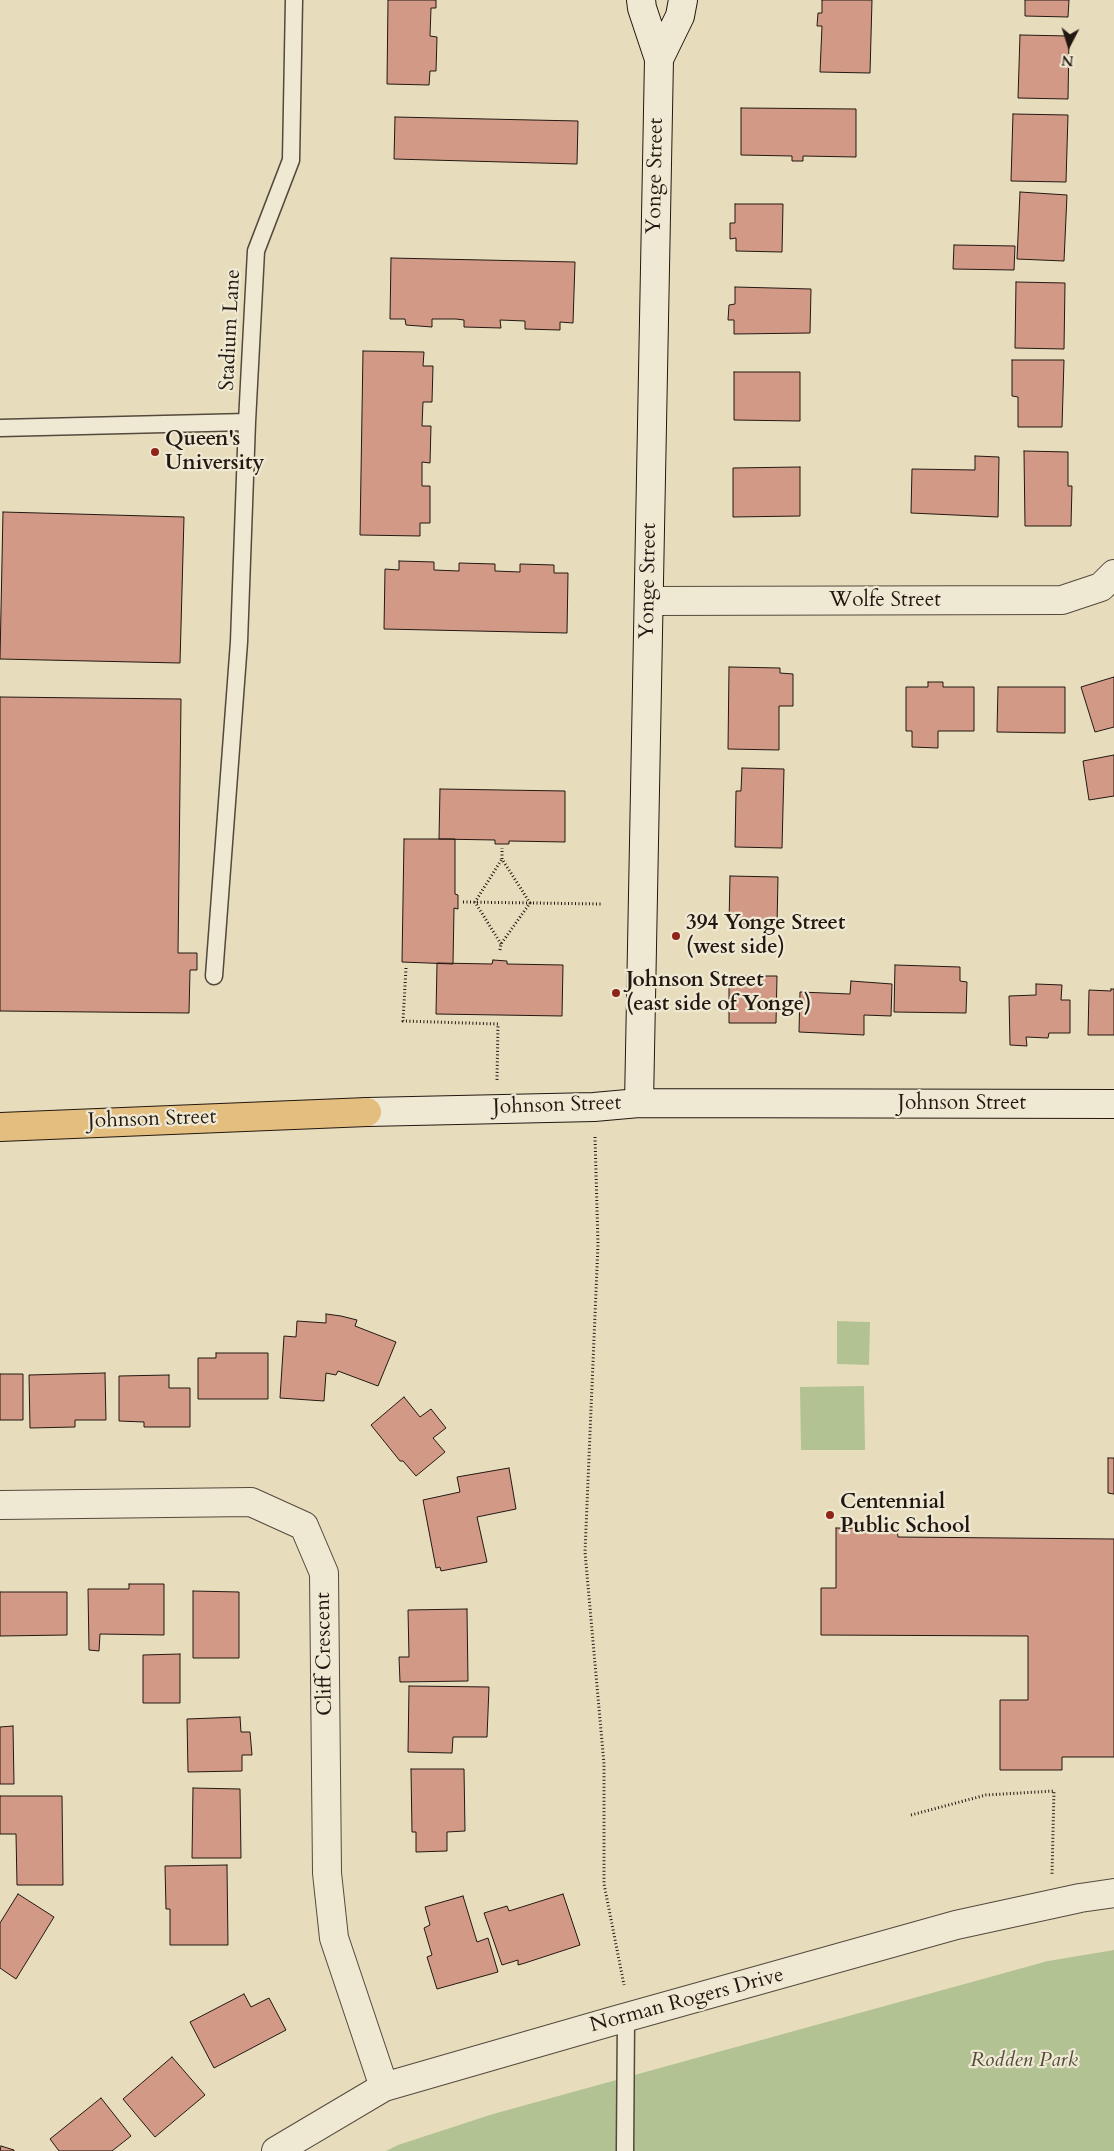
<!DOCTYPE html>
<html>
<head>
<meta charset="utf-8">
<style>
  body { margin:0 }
  #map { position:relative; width:1114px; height:2151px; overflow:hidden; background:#e7ddbd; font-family:Cardo,serif }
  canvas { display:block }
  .north { position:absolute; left:1044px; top:20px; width:50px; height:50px; -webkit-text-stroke:4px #efe9d4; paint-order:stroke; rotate:185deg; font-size:14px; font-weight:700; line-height:20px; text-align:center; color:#231811 }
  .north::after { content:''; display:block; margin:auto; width:18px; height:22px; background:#231811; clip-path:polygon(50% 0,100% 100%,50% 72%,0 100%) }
</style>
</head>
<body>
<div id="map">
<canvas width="1114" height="2151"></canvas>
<div class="north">N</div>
</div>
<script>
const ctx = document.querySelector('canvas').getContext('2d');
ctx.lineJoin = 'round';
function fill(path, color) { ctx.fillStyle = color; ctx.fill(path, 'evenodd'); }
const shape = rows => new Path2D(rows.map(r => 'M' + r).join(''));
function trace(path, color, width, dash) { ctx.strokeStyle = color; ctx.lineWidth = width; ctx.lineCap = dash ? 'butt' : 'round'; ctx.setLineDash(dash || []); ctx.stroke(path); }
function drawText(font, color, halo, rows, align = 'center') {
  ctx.font = font + ' Cardo,serif'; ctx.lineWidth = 4.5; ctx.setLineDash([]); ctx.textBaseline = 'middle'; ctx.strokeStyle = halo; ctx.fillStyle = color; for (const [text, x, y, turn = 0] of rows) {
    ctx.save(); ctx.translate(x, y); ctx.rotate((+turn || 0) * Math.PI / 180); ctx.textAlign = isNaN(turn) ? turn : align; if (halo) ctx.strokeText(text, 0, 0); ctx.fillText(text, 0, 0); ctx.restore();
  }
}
const green = shape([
  [837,1321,870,1322,869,1365,837,1364],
  [864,1386,865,1450,801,1450,800,1387],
  [1114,1950,1114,2151,386,2151,398,2145,493,2114,1048,1961]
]);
const building = shape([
  [388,0,436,0,436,8,431,8,430,36,437,37,436,71,430,71,429,85,387,84,388,0],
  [822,0,872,0,870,73,820,72,822,26,817,26,818,13,822,13,822,0],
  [1025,0,1069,0,1068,17,1025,16,1025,0],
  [1020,35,1069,36,1068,99,1018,98,1020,35],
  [741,108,856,109,856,157,803,156,803,161,792,161,792,156,741,155,741,108],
  [1013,114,1068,115,1066,182,1011,181,1013,114],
  [395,117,578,121,577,164,394,159,395,117],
  [1020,192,1067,195,1064,261,1017,259,1020,192],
  [735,204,783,204,782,252,736,251,736,238,730,239,730,223,735,223,735,204],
  [954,245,1015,246,1014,270,953,269,954,245],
  [391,258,575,262,573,323,560,322,560,330,525,329,525,321,500,320,501,328,464,327,464,320,456,319,432,319,432,327,406,325,405,319,390,319,391,258],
  [1016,282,1065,283,1064,349,1015,348,1016,282],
  [735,287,811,289,810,333,734,334,734,320,728,320,729,305,735,304,735,287],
  [363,351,424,352,423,366,433,366,432,402,423,402,422,426,431,426,430,463,422,462,422,486,430,486,430,523,420,523,420,536,360,535,363,351],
  [1012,360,1064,360,1062,427,1018,427,1018,397,1012,396,1012,360],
  [734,372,800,372,800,421,734,420,734,372],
  [1024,451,1068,452,1068,486,1072,486,1071,526,1025,526,1024,451],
  [975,456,999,457,998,517,911,513,912,469,975,470,975,456],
  [800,467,800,516,733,517,733,468,800,467],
  [3,512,184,517,180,663,0,659,3,512],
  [399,561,434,562,434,570,459,571,459,563,495,564,495,571,520,572,520,564,554,565,554,573,568,573,567,633,384,629,385,569,399,570,399,561],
  [729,667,780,668,780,673,793,674,793,706,779,706,779,750,728,749,729,667],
  [1114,677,1114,727,1095,732,1081,687,1114,677],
  [928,682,943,682,943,687,974,687,974,731,938,731,938,748,912,747,912,731,906,731,906,687,928,687,928,682],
  [998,687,1065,687,1065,733,997,732,998,687],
  [0,697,181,699,178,953,197,953,197,970,190,970,189,1013,0,1011,0,697],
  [1114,755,1114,796,1089,800,1083,761,1114,755],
  [742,768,784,769,782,848,735,847,736,791,741,791,742,768],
  [440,789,565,791,565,842,509,841,509,844,495,844,495,840,439,839,440,789],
  [404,839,455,839,455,894,458,895,458,909,454,908,453,964,402,962,404,839],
  [730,876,778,877,777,925,729,923,730,876],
  [493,960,507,961,507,964,563,965,562,1016,436,1014,437,963,492,964,493,960],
  [895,965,960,967,960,981,967,982,966,1013,894,1012,895,965],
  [729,976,777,976,776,1023,729,1023,729,976],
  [851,981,892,984,891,1016,864,1015,864,1035,799,1032,800,992,850,994,851,981],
  [1036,984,1062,985,1061,1000,1070,1000,1070,1033,1049,1033,1048,1038,1026,1037,1027,1046,1010,1045,1009,996,1036,995,1036,984],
  [1111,989,1114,989,1114,1035,1088,1035,1089,990,1111,991,1111,989],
  [326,1314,341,1316,357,1320,355,1326,396,1342,378,1386,338,1371,336,1375,326,1373,324,1401,280,1398,284,1336,296,1337,297,1321,326,1323,326,1314],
  [216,1353,268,1353,268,1399,198,1399,198,1358,216,1358,216,1353],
  [105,1373,106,1420,75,1420,75,1427,30,1428,29,1375,105,1373],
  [0,1374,23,1374,23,1420,0,1420,0,1374],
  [169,1375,169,1388,190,1388,190,1427,144,1427,144,1422,119,1421,119,1376,169,1375],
  [404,1397,420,1417,431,1409,446,1428,433,1438,445,1452,416,1476,403,1461,400,1461,371,1425,404,1397],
  [1108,1458,1114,1458,1114,1494,1108,1493,1108,1458],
  [509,1468,516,1509,477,1517,487,1562,441,1571,440,1567,436,1568,423,1500,460,1492,457,1477,509,1468],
  [836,1528,897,1529,898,1537,1114,1539,1114,1757,1062,1757,1062,1770,1000,1770,1000,1700,1028,1700,1028,1636,821,1635,821,1588,836,1588,836,1528],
  [129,1584,164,1584,164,1635,100,1634,99,1651,89,1650,88,1589,129,1589,129,1584],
  [193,1591,239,1592,239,1658,193,1658,193,1591],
  [0,1592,67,1592,67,1635,0,1636,0,1592],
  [467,1609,468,1681,400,1682,399,1657,409,1657,408,1610,467,1609],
  [180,1654,180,1703,143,1703,143,1655,180,1654],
  [409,1686,489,1687,487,1737,453,1737,452,1753,408,1752,409,1686],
  [240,1717,241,1732,250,1732,252,1755,242,1755,242,1771,188,1772,187,1719,240,1717],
  [13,1726,14,1784,0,1784,0,1727,13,1726],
  [411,1769,464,1769,465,1831,447,1832,447,1851,416,1852,416,1832,412,1832,411,1769],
  [193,1788,240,1789,241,1858,192,1858,193,1788],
  [0,1796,62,1796,63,1885,17,1885,16,1834,0,1834,0,1796],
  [227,1865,228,1945,170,1945,170,1909,166,1909,165,1866,227,1865],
  [18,1894,54,1917,16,1979,0,1968,0,1923,18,1894],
  [563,1894,580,1945,525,1963,518,1965,518,1960,502,1965,484,1913,507,1906,509,1911,563,1894],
  [463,1896,477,1942,488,1938,498,1972,437,1989,427,1957,432,1955,424,1928,430,1925,425,1907,463,1896],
  [244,1994,251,2007,269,1998,286,2030,214,2068,190,2022,244,1994],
  [172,2057,205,2095,155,2137,123,2099,172,2057],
  [101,2098,131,2136,112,2151,59,2151,50,2139,101,2098],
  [1,2146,14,2150,14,2151,0,2151,1,2146]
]);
const path = shape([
  [463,902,602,904],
  [501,944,475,902,502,859],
  [500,950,501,944,530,903,502,859,502,848],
  [406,968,403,1021,498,1024,497,1080],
  [595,1137,598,1244,585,1552,604,1764,604,1884,624,1985],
  [911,1815,986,1795,1054,1791,1052,1874]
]);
const lane = shape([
  [0,428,247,422],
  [214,976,239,642,247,422,256,251,291,160,294,0],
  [625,2151,626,2018]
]);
const street = shape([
  [649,601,1062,600,1101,587,1114,574],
  [0,1505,251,1502,304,1526,324,1573,327,1873,334,1938,384,2087],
  [276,2151,384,2087,613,2021,956,1925,1080,1898,1114,1893]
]);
const secondary = shape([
  [659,59,680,16,683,0],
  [639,1103,659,59,642,8,641,0],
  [367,1112,594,1107,639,1103,1114,1104]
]);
const primary = shape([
  [0,1127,367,1112]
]);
const markers = [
  [155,452,5,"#8f2418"],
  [676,936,5,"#8f2418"],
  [616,993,5,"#8f2418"],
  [830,1515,5,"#8f2418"]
];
const streetNames = [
  ["Yonge Street",656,176,-89],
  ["Stadium Lane",231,330,-87],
  ["Yonge Street",649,581,-89],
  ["Wolfe Street",885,601],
  ["Johnson Street",962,1104],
  ["Johnson Street",557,1106,-2],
  ["Johnson Street",152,1120,-2],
  ["Cliff Crescent",325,1654,-91],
  ["Norman Rogers Drive",687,2001,-15]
];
const poiNames = [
  ["Queen's",165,440],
  ["University",165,464],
  ["394 Yonge Street",686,924],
  ["(west side)",686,948],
  ["Johnson Street",626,981],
  ["(east side of Yonge)",626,1005],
  ["Centennial",840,1503],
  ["Public School",840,1527]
];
const parkNames = [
  ["Rodden Park",1024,2061]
];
fill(green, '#b3c293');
fill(building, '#d29a86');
trace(building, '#231811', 1);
trace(lane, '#54493c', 19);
trace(street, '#54493c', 30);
trace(secondary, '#231811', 30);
trace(primary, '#231811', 30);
trace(path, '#231811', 3, [1, 2.5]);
trace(lane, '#efe9d4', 16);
trace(street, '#efe9d4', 28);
trace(secondary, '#efe9d4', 28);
trace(primary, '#e4be7e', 28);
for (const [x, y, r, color] of markers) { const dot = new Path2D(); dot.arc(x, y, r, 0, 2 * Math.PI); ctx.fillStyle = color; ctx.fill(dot); trace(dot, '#efe9d4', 2); }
drawText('21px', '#231811', '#efe9d4', streetNames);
drawText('bold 21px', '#231811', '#efe9d4', poiNames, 'left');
drawText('italic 21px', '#4e4b38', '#efe9d4', parkNames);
</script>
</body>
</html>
